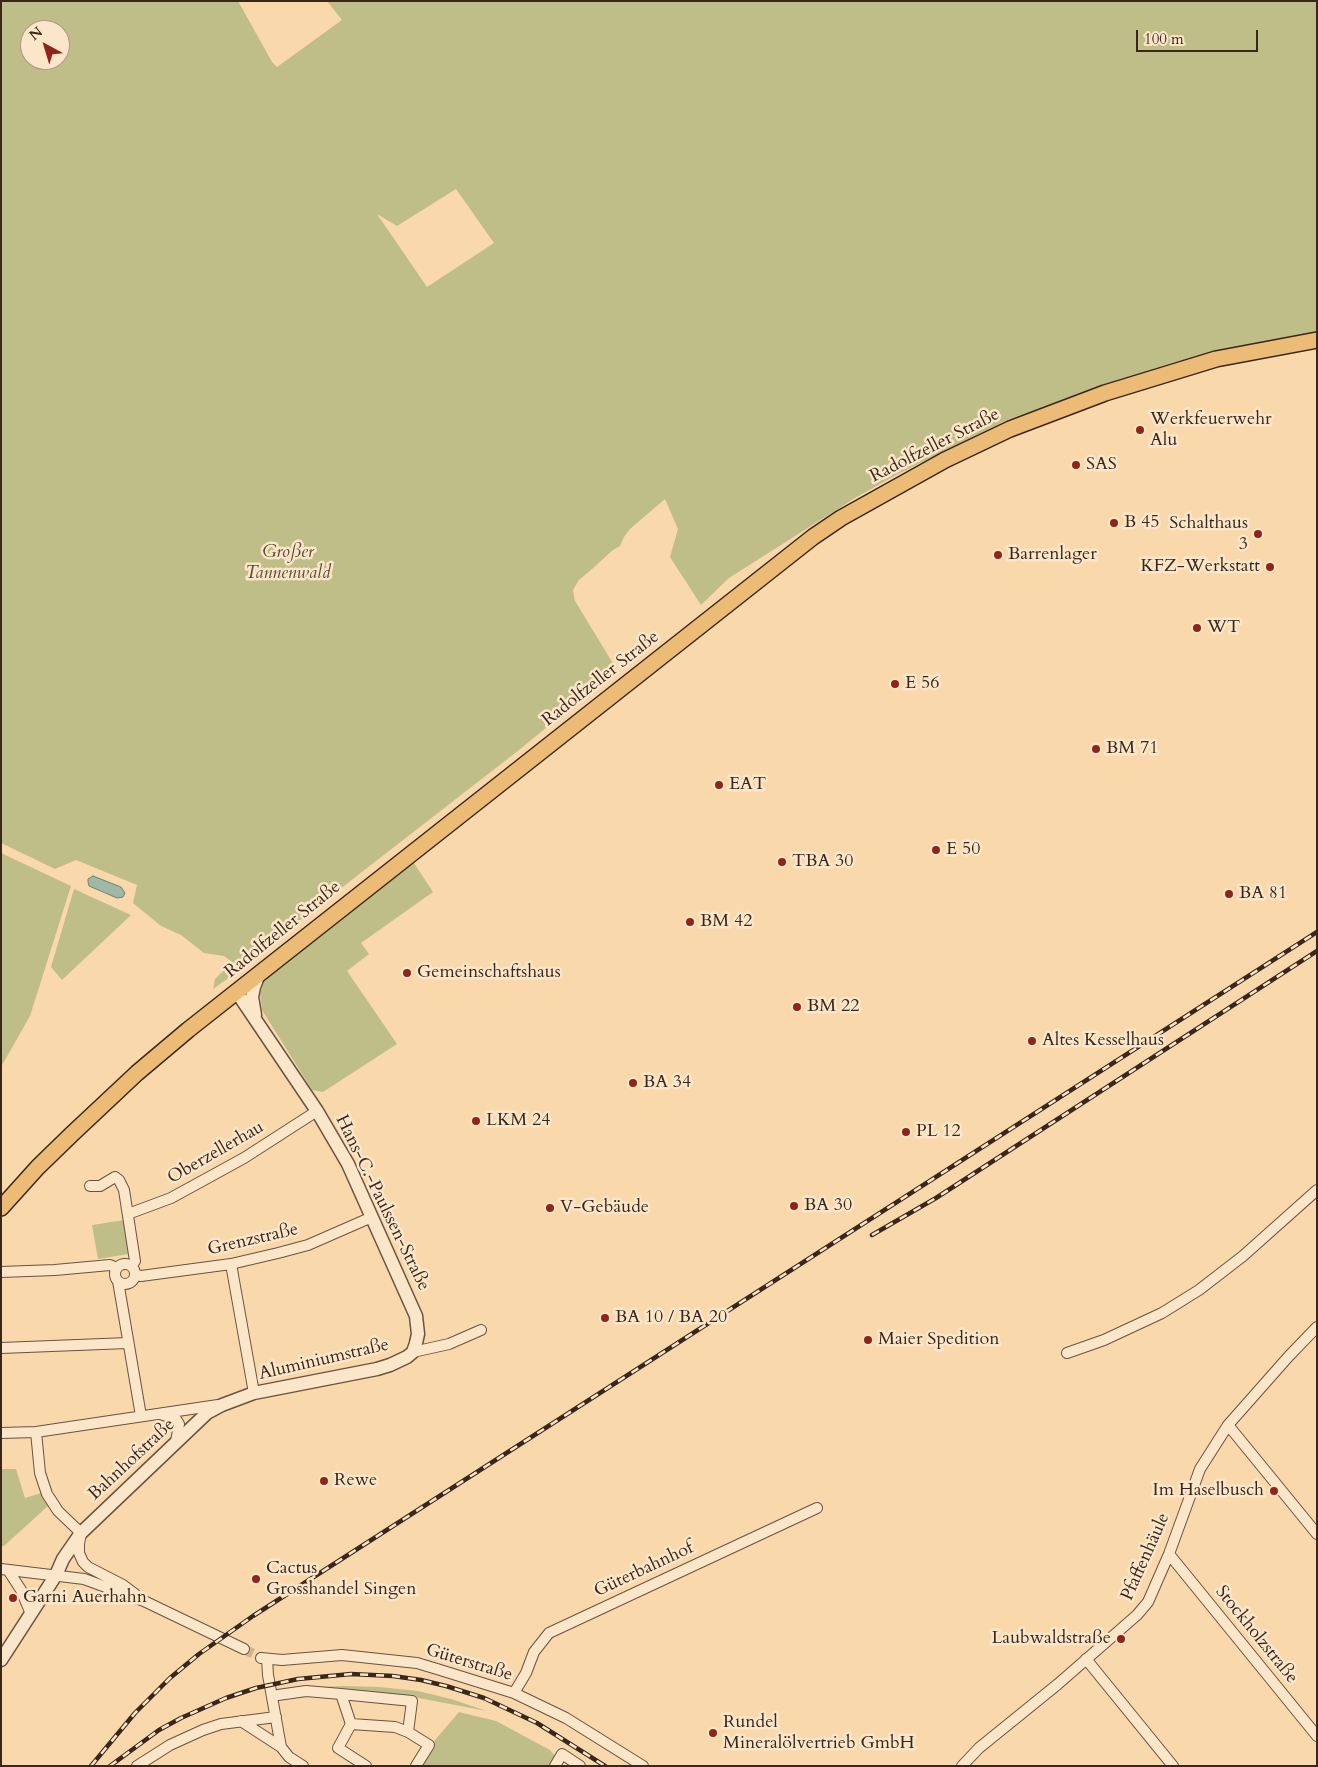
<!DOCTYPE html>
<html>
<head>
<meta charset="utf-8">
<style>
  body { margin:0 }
  #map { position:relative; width:1318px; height:1767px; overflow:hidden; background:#f9d8ac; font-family:Cardo,serif }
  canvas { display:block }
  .frame { position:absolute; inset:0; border:2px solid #39271d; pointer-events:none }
  .north { position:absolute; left:20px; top:20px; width:50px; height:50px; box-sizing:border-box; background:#fbe6c9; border:1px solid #ad9a84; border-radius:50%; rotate:321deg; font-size:14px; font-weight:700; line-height:20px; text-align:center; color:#39271d }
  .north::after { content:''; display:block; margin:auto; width:18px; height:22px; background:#8f2418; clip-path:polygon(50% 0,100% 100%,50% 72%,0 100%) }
  .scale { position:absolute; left:1136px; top:30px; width:122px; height:22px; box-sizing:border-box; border:2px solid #39271d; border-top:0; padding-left:6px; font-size:15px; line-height:18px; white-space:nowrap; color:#39271d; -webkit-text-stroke:4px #fbe6c9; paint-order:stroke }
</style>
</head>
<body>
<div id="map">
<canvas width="1318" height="1767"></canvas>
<div class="frame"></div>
<div class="north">N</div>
<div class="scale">100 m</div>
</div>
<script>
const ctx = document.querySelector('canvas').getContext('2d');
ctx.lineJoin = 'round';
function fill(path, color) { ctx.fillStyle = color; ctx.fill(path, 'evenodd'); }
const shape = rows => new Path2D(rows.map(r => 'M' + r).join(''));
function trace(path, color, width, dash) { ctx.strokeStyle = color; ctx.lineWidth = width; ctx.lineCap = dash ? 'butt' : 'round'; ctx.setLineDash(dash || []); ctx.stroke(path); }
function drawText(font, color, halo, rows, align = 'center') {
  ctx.font = font + ' Cardo,serif'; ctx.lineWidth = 5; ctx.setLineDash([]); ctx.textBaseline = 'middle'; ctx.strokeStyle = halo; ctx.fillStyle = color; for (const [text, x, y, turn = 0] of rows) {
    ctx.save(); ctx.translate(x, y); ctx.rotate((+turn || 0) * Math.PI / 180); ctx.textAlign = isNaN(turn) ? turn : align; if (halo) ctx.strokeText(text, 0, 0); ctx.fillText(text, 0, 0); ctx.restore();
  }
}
const green = shape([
  [1,1,238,1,272,62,277,67,342,20,327,1,1317,1,1317,333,1217,351,1172,363,1009,419,898,474,855,498,729,578,701,605,670,557,678,529,665,499,630,529,624,537,620,546,613,550,592,569,579,580,573,590,575,601,617,670,519,750,304,917,247,965,213,989,215,979,232,962,224,956,204,953,181,935,161,926,133,903,137,885,76,860,55,869,1,843],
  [30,30,60,30,60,60,30,60],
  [456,189,494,243,427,287,377,214,397,226],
  [1,853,71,886,30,1016,1,1067],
  [412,860,433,892,361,943,369,954,347,971,397,1044,323,1092,312,1090,262,1010,260,993,264,981,277,966],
  [74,889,131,915,62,980,51,967],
  [124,1220,129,1254,98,1259,92,1225],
  [1,1469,16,1469,25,1498,41,1493,49,1505,4,1546,1,1546],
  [345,1686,379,1687,418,1691,451,1699,487,1711,413,1697,315,1687],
  [459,1712,496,1721,550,1750,556,1757,550,1766,420,1766,435,1740]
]);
const water = shape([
  [93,876,121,887,125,893,123,897,117,898,89,886,88,882,88,879,93,876]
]);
const minorTunnel = shape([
  [244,1649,261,1658]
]);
const minor = shape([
  [90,1186,100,1186,115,1177,119,1180,124,1190,135,1261,132,1266],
  [128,1214,171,1198,244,1158,317,1111],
  [231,1264,254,1393],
  '115 1274a10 10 0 1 1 20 0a10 10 0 1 1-20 0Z',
  [1,1272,55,1270,110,1265,117,1268],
  [135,1275,141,1276,231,1264,278,1253,308,1245,372,1217],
  [118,1281,141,1416],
  [1,1348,128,1343],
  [413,1352,449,1344,481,1330],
  [1067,1353,1104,1340,1162,1313,1199,1290,1243,1256,1317,1190],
  [160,1414,176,1419,179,1424,176,1442],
  [1228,1425,1317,1534],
  [36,1432,40,1473,47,1494,58,1511,81,1533,79,1544,79,1553,83,1562,88,1567,123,1585,135,1594],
  [1,1433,36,1432,218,1405],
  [1169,1554,1317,1736],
  [1,1569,84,1579,144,1601,244,1649],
  [8,1570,21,1590,31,1614],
  [261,1658,282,1660,342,1655,417,1663,437,1669,514,1693,566,1718,643,1766],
  [267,1659,268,1675,281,1747,289,1757,303,1766],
  [1086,1659,1173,1766],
  [514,1693,526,1673,534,1652,549,1633,817,1508],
  [341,1694,412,1701,408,1732,395,1727,351,1724],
  [278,1695,306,1691,341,1694,351,1724,338,1748,366,1766],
  [241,1721,281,1747],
  [408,1732,429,1745,416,1766],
  [137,1766,170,1745,203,1730,221,1724,276,1717],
  [555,1766,562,1754,580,1766],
  [962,1766,979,1748,1058,1684,1137,1615,1148,1602,1169,1554,1200,1469,1228,1425,1289,1356,1317,1327]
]);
const tertiary = shape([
  [255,1015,252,997,254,987,259,974],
  [1,1660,56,1575,63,1559,81,1533,207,1413,222,1405,254,1393,377,1369,390,1365,407,1357,413,1352,416,1343,418,1334,416,1316,348,1164,317,1111,236,991]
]);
const primary = shape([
  [1,1208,38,1167,72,1134,137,1073,188,1030,813,537,841,518,945,460,1010,429,1105,393,1216,359,1317,340]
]);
const rail = shape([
  [872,1235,936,1198,1317,951],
  [91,1766,135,1713,170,1678,199,1654,253,1616,1317,932],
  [110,1766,159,1730,181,1718,226,1698,256,1688,298,1679,351,1674,393,1676,421,1680,446,1686,484,1698,537,1723,605,1766]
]);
const markers = [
  [1140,430,5,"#8f2418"],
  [1076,465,5,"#8f2418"],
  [1114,523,5,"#8f2418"],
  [1258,534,5,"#8f2418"],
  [998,555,5,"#8f2418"],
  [1270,567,5,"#8f2418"],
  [1197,628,5,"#8f2418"],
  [895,684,5,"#8f2418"],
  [1096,749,5,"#8f2418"],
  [719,785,5,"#8f2418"],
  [936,850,5,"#8f2418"],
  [782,862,5,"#8f2418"],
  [1229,894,5,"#8f2418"],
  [690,922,5,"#8f2418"],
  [407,973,5,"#8f2418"],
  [797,1007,5,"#8f2418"],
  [1032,1041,5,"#8f2418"],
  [633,1083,5,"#8f2418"],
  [476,1121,5,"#8f2418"],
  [906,1132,5,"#8f2418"],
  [794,1206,5,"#8f2418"],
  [550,1208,5,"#8f2418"],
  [605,1318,5,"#8f2418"],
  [868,1340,5,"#8f2418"],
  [324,1481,5,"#8f2418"],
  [1274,1491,5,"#8f2418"],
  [256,1579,5,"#8f2418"],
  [13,1598,5,"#8f2418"],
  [1121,1639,5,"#8f2418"],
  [713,1733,5,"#8f2418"]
];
const poiNames = [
  ["Werkfeuerwehr",1150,420],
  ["Alu",1150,441],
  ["SAS",1086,465],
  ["B 45",1124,523],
  ["Schalthaus",1248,524,"right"],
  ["3",1248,545,"right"],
  ["Barrenlager",1008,555],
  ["KFZ-Werkstatt",1260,567,"right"],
  ["WT",1207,628],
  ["E 56",905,684],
  ["BM 71",1106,749],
  ["EAT",729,785],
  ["E 50",946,850],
  ["TBA 30",792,862],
  ["BA 81",1239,894],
  ["BM 42",700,922],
  ["Gemeinschaftshaus",417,973],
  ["BM 22",807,1007],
  ["Altes Kesselhaus",1042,1041],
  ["BA 34",643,1083],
  ["LKM 24",486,1121],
  ["PL 12",916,1132],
  ["BA 30",804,1206],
  ["V-Gebäude",560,1208],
  ["BA 10 / BA 20",615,1318],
  ["Maier Spedition",878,1340],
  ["Rewe",334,1481],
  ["Im Haselbusch",1264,1491,"right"],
  ["Cactus",266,1569],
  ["Grosshandel Singen",266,1590],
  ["Garni Auerhahn",23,1598],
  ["Laubwaldstraße",1111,1639,"right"],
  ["Rundel",723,1723],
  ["Mineralölvertrieb GmbH",723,1744]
];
const streetNames = [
  ["Radolfzeller Straße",935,446,-27],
  ["Radolfzeller Straße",601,679,-38],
  ["Radolfzeller Straße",283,930,-39],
  ["Oberzellerhau",216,1153,-30],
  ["Hans-C.-Paulssen-Straße",382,1203,64],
  ["Grenzstraße",253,1240,-13],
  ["Aluminiumstraße",324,1360,-13],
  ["Bahnhofstraße",132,1460,-43],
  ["Pfaffenhäule",1146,1557,-66],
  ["Güterbahnhof",644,1570,-25],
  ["Stockholzstraße",1256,1635,51],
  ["Güterstraße",469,1663,17]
];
const parkNames = [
  ["Großer",288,553],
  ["Tannenwald",288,574]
];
fill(green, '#c0be88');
fill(water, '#9ebaa7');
trace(water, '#767f70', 1);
trace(minorTunnel, '#d3b58f', 10, [10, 5]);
trace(minor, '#695341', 12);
trace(tertiary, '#695341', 15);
trace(primary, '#39271d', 18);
trace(minor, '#fbe6c9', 10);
trace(tertiary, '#fbe6c9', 12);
trace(primary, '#ecbc76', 15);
trace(rail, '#39271d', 4.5);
trace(rail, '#fbe6c9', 2.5, [8]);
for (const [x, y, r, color] of markers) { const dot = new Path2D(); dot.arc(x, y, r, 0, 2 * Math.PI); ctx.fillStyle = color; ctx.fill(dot); trace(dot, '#fbe6c9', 2); }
drawText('18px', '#39271d', '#fbe6c9', poiNames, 'left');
drawText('18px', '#39271d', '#fbe6c9', streetNames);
drawText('italic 18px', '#5b4d38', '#fbe6c9', parkNames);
</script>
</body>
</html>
